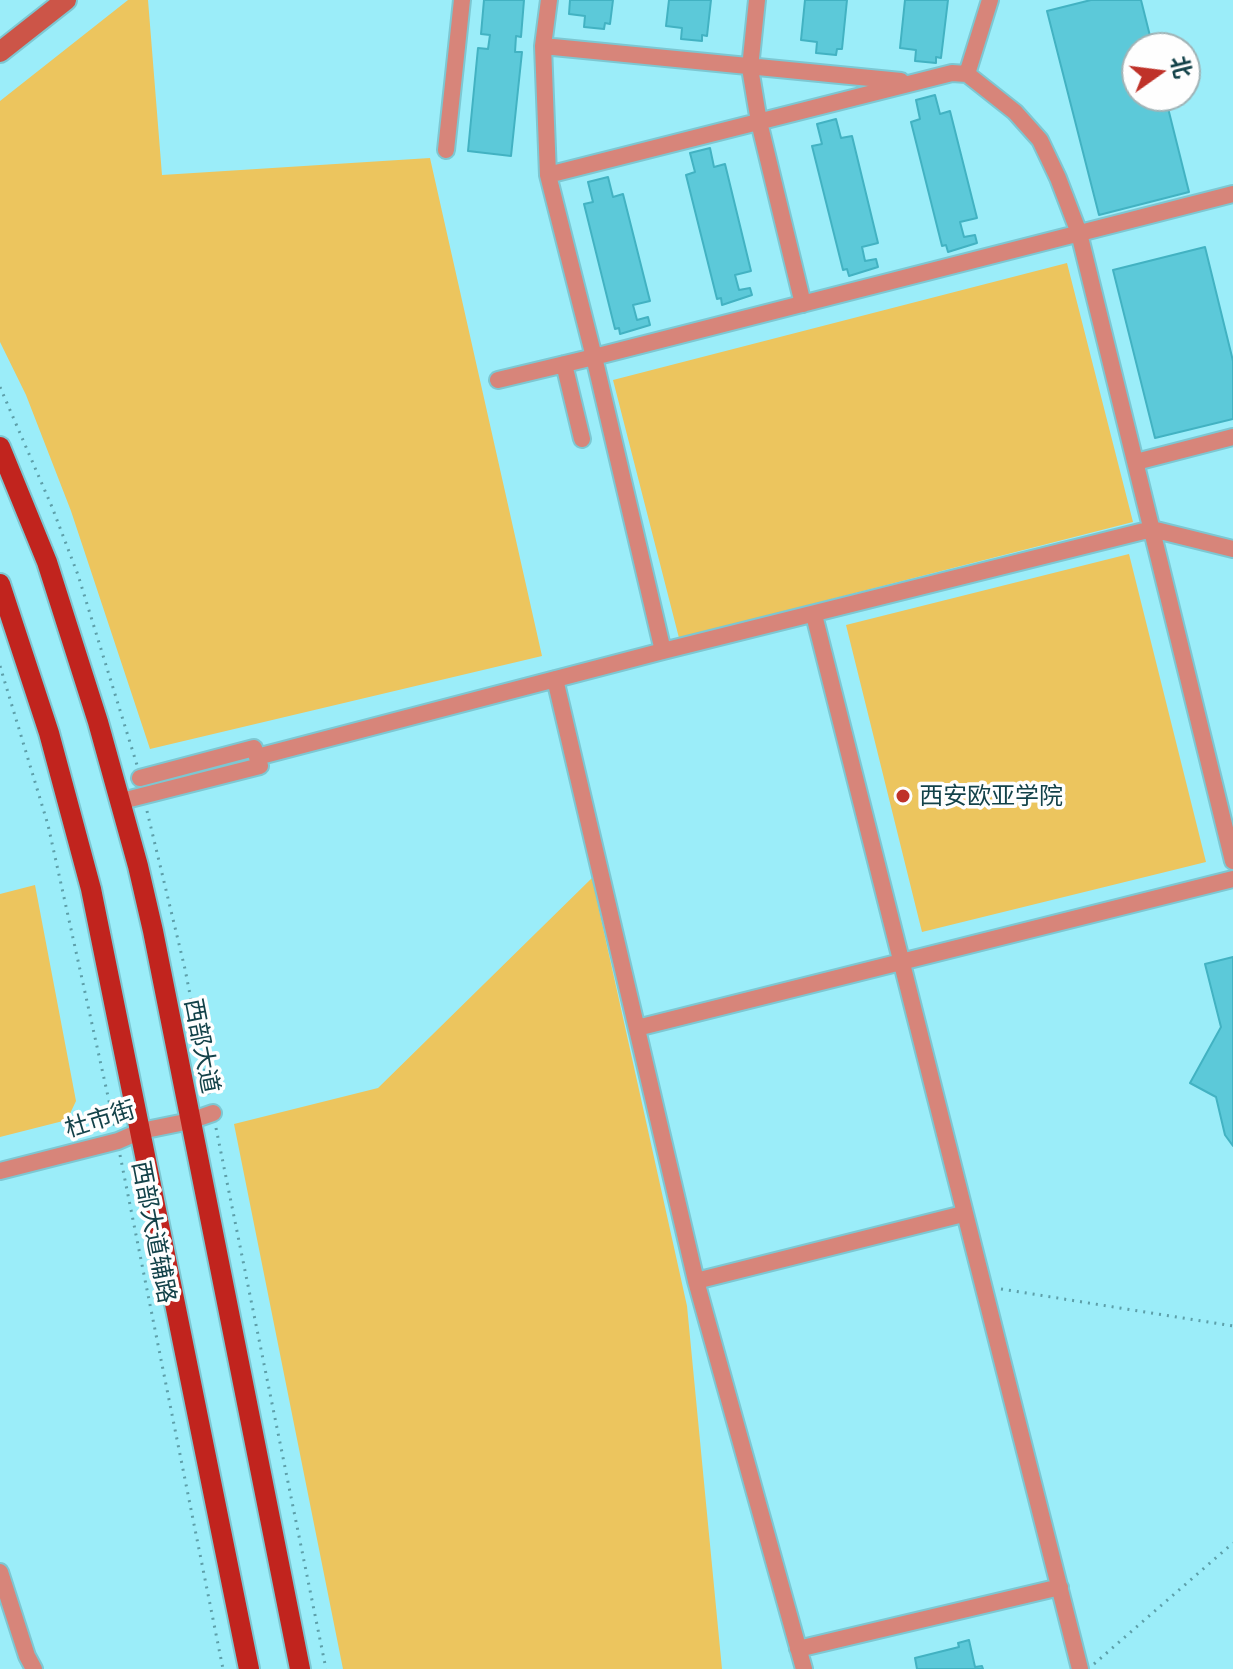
<!DOCTYPE html>
<html>
<head>
<meta charset="utf-8">
<style>
  body { margin:0 }
  #map { position:relative; width:1233px; height:1669px; overflow:hidden; background:#9bedf9; font-family:"Exo 2","Noto Sans SC",sans-serif }
  canvas { display:block }
  .north { position:absolute; left:1121px; top:32px; width:80px; height:80px; box-sizing:border-box; background:#fefefe; border:2px solid #a0b3b6; border-radius:50%; rotate:76deg; font-size:22px; font-weight:700; line-height:32px; text-align:center; color:#134249 }
  .north::after { content:''; display:block; margin:auto; width:28px; height:36px; background:#bf3229; clip-path:polygon(50% 0,100% 100%,50% 72%,0 100%) }
</style>
</head>
<body>
<div id="map">
<canvas width="1233" height="1669"></canvas>
<div class="north">北</div>
</div>
<script>
const ctx = document.querySelector('canvas').getContext('2d');
ctx.lineJoin = 'round';
function fill(path, color) { ctx.fillStyle = color; ctx.fill(path, 'evenodd'); }
const shape = rows => new Path2D(rows.map(r => 'M' + r).join(''));
function trace(path, color, width, dash) { ctx.strokeStyle = color; ctx.lineWidth = width; ctx.lineCap = dash ? 'butt' : 'round'; ctx.setLineDash(dash || []); ctx.stroke(path); }
function drawText(font, color, halo, rows, align = 'center') {
  ctx.font = font + ' "Exo 2","Noto Sans SC",sans-serif'; ctx.lineWidth = 7; ctx.setLineDash([]); ctx.textBaseline = 'middle'; ctx.strokeStyle = halo; ctx.fillStyle = color; for (const [text, x, y, turn = 0] of rows) {
    ctx.save(); ctx.translate(x, y); ctx.rotate((+turn || 0) * Math.PI / 180); ctx.textAlign = isNaN(turn) ? turn : align; if (halo) ctx.strokeText(text, 0, 0); ctx.fillText(text, 0, 0); ctx.restore();
  }
}
const green = shape([
  [128,0,148,0,162,175,430,158,542,656,150,749,71,511,26,395,0,342,0,101],
  [1067,263,1133,522,679,638,613,380],
  [1129,554,1206,862,922,932,846,625],
  [592,878,687,1306,722,1669,343,1669,234,1124,378,1088],
  [35,885,76,1101,67,1120,0,1137,0,894]
]);
const building = shape([
  [484,0,524,0,521,37,516,36,515,52,522,52,511,156,468,151,478,48,488,49,490,35,481,34,484,0],
  [570,0,613,0,610,24,605,23,604,29,584,27,585,16,569,14,570,0],
  [669,0,711,0,707,36,702,35,702,41,681,39,682,28,666,26,669,0],
  [805,0,847,0,842,49,837,49,836,55,816,53,817,42,801,40,805,0],
  [905,0,948,0,941,58,936,57,936,63,915,61,916,50,900,48,905,0],
  [1091,0,1141,0,1153,48,1137,48,1137,96,1165,96,1189,192,1099,215,1047,11,1091,0],
  [935,95,940,114,950,111,977,218,960,222,964,237,975,235,977,243,948,252,946,245,942,246,911,122,920,119,916,100,935,95],
  [836,119,841,138,852,136,878,243,862,247,865,261,876,259,878,267,849,276,847,269,843,270,812,146,822,144,817,124,836,119],
  [710,148,714,167,725,164,751,271,735,275,739,290,750,288,752,295,722,305,721,298,717,299,686,175,695,172,690,153,710,148],
  [608,177,613,197,623,194,650,301,633,305,637,320,648,317,650,325,620,334,619,328,615,329,584,204,593,202,588,182,608,177],
  [1205,247,1233,361,1233,419,1155,438,1113,270,1205,247],
  [1233,957,1233,1146,1225,1135,1216,1097,1190,1083,1221,1027,1205,964,1233,957],
  [969,1640,975,1667,982,1666,983,1669,917,1669,915,1658,959,1647,958,1643,969,1640]
]);
const path = shape([
  [0,387,52,507,78,575,137,765],
  [0,666,48,825,115,1128],
  [147,811,185,969,210,1097],
  [216,1128,326,1669],
  [120,1155,223,1669],
  [1001,1289,1233,1326],
  [1094,1664,1233,1543]
]);
const street = shape([
  [757,0,750,68,759,122,803,304],
  [543,46,901,81],
  [967,74,990,0],
  [446,150,462,0],
  [548,175,952,73,967,74,1015,112,1040,140,1058,178,1079,233,1233,861],
  [564,364,582,439],
  [498,380,594,357,548,175,543,46,549,0],
  [1136,462,1233,437],
  [814,615,1080,1669],
  [663,651,594,357,1233,194],
  [555,679,696,1281],
  [257,757,663,651,1152,529,1233,549],
  [122,801,260,766,254,748,140,778],
  [637,1028,1233,879],
  [0,1171,118,1141,141,1131,190,1121,213,1113],
  [0,1572,27,1656,34,1669],
  [798,1649,1060,1587],
  [804,1669,696,1281,963,1214]
]);
const secondary = shape([
  [0,52,66,0]
]);
const primary = shape([
  [0,447,47,562,98,722,138,866,153,931,300,1669],
  [0,584,49,733,91,889,249,1669]
]);
const markers = [
  [903,796,8,"#bf3229"]
];
const poiNames = [
  ["西安欧亚学院",919,796]
];
const streetNames = [
  ["西部大道",202,1046,79],
  ["杜市街",100,1119,-17],
  ["西部大道辅路",154,1232,79]
];
fill(green, '#ecc55e');
fill(building, '#5cc9d9');
trace(building, '#42b2c2', 2);
trace(street, '#7dc7d2', 20);
trace(secondary, '#7dc7d2', 24);
trace(primary, '#7dc7d2', 24);
trace(path, '#5d9fa9', 3, [2, 6]);
trace(street, '#d7857a', 16);
trace(secondary, '#cc5548', 20);
trace(primary, '#c1241e', 20);
for (const [x, y, r, color] of markers) { const dot = new Path2D(); dot.arc(x, y, r, 0, 2 * Math.PI); ctx.fillStyle = color; ctx.fill(dot); trace(dot, '#fefefe', 3); }
drawText('24px', '#134249', '#fefefe', poiNames, 'left');
drawText('24px', '#134249', '#fefefe', streetNames);
</script>
</body>
</html>
